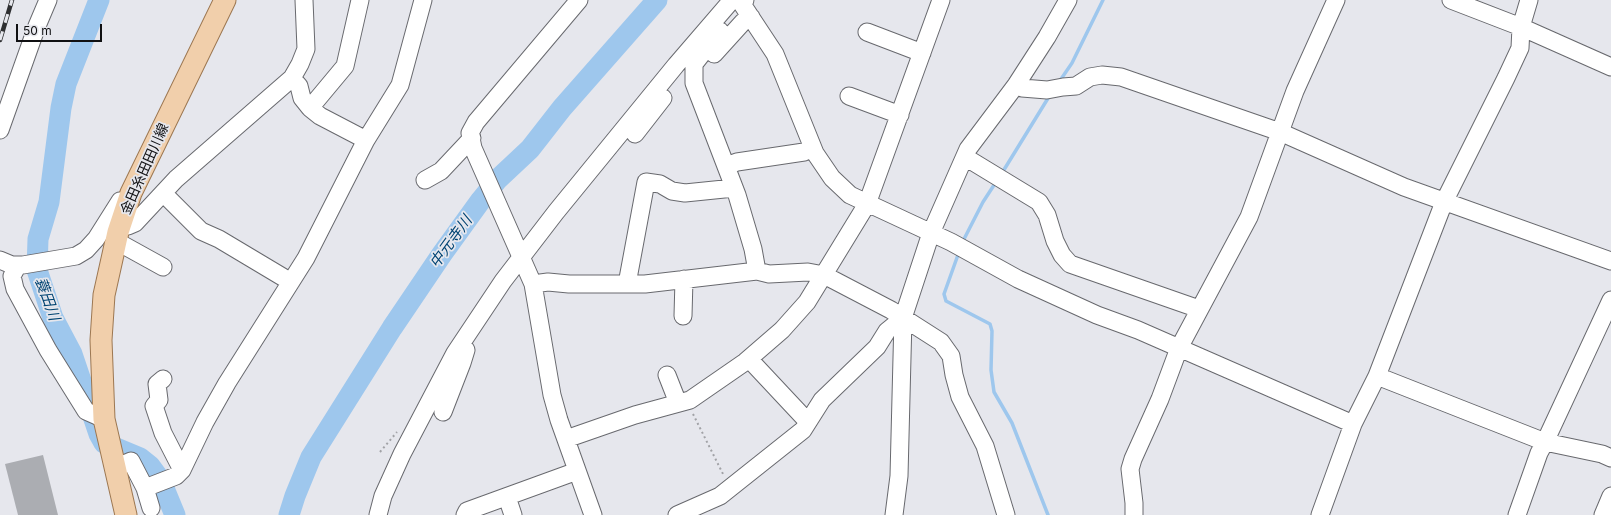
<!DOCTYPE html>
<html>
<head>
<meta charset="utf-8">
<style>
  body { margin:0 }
  #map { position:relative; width:1611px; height:515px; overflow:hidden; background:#e6e7ed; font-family:Inter,sans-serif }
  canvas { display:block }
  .scale { position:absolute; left:16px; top:24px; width:86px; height:18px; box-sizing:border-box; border:2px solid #101012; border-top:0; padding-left:5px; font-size:12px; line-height:14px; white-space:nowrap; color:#101012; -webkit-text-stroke:3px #e6e7ed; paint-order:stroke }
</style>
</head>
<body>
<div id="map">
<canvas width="1611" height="515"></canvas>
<div class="scale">50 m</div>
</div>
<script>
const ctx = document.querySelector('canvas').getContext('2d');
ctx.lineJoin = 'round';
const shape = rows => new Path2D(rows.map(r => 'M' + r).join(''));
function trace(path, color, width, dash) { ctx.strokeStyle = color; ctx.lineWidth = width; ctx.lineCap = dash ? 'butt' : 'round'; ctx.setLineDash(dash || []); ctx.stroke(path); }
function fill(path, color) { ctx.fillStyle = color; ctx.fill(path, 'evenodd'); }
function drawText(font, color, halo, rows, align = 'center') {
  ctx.font = font + ' Inter,"Noto Sans JP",sans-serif'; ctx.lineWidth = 3.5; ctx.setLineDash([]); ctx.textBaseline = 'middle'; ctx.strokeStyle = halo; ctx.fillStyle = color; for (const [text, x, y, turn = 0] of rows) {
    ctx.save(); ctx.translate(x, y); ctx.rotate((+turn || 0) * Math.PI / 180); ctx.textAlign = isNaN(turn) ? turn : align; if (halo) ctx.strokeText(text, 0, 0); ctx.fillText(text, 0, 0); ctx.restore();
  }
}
const stream = shape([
  [1059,82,1072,63,1103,0],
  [1002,173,1050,95],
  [962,243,983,202,996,182],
  [959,252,944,294,946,301,990,324,992,331,991,370,994,392,1012,423,1048,515]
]);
const river = shape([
  [99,0,66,84,61,108,49,202,38,239,37,270,53,318,72,354,99,434,104,443,140,458,150,466,161,481,175,515],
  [289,515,295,496,311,457,392,328,442,254,481,200,498,179,530,149,562,108,657,0]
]);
const building = shape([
  [43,455,58,515,18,515,5,464]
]);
const path = shape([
  [693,414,724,476],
  [380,452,397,432]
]);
const minor = shape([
  [579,0,476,122,470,133,473,148,533,284,552,395,559,420,593,515],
  [745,0,742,4,775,54,815,153,832,178,850,195,951,242,1018,279,1097,315,1138,330,1353,424,1377,376,1444,202,1506,78,1520,48,1521,27,1529,0],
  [1451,0,1521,27,1611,67],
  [720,31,694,64,694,83,737,195,753,249,757,271],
  [867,32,922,53],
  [714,54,743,22,751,17],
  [292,78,299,86,302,98,310,108,345,66,360,0],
  [1016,85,1022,88,1047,90,1063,87,1076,86,1090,77,1102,75,1121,77,1280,132,1404,187,1611,261],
  [849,96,900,115],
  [310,108,320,116,366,140],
  [0,130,37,26,48,0],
  [635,134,663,98],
  [965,157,1039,202,1047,215,1055,241,1062,255,1070,264,1199,309],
  [726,166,737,162,804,152,813,148],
  [425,180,441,171,472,138],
  [163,193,201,231,219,239,291,282],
  [120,224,128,226,135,223,176,179,292,78,300,64,306,49,304,0],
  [116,241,163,267],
  [0,260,12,265,23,265,76,256,86,250,96,239,120,201,128,203],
  [18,265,12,276,15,289,48,350,86,411,104,419],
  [533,284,548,282,569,284,645,284,757,271,769,274,808,272,824,275,891,310,941,342,951,356,954,375,960,397,985,446,1006,515],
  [627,284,646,182,660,184,672,191,685,193,734,188],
  [683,316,684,279],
  [749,359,808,422],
  [667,375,678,403],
  [1377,376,1545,442,1602,454,1611,458],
  [163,379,157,384,159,400,154,406,163,433,182,470],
  [443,412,462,363,466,350,464,347],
  [566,439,635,415,690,400,745,362,782,330,807,302,867,204,941,0],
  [115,468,131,461,145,488,151,508],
  [145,488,176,476,182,470,205,422,227,383,306,258,366,140,400,85,423,0],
  [507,497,513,515],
  [378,515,383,496,402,454,455,353,503,281,556,212,676,65,732,0],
  [465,515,467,511,577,471],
  [677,515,720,496,803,430,822,400,877,347,887,331,903,318],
  [894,515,899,476,903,318,931,233,968,149,1016,85,1047,37,1068,0],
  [1134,515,1134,503,1130,469,1133,459,1160,399,1179,348,1249,217,1295,91,1336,0],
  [1320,515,1353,424],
  [1517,515,1539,453,1545,442,1611,300],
  [1603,515,1611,496]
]);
const major = shape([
  [126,515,104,419,101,340,104,295,118,232,131,193,225,0]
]);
const rail = shape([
  [0,40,12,0]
]);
const streetNames = [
  ["金田糸田田川線",145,169,-66]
];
const waterNames = [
  ["中元寺川",451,242,-54],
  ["蓑田川",47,299,70]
];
trace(stream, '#9ec7ed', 3.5);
trace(river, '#9ec7ed', 21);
fill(building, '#abadb2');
trace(minor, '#68696e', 19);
trace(major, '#9c7751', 23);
trace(path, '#a1a2a6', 2, [2, 3]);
trace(minor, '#fff', 17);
trace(major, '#f1cfab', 21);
trace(rail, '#2e2f31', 4.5);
trace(rail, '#e6e7ed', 3, [9]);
drawText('14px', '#101012', '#e6e7ed', streetNames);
drawText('italic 15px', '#014473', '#e6e7ed', waterNames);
</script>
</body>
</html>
